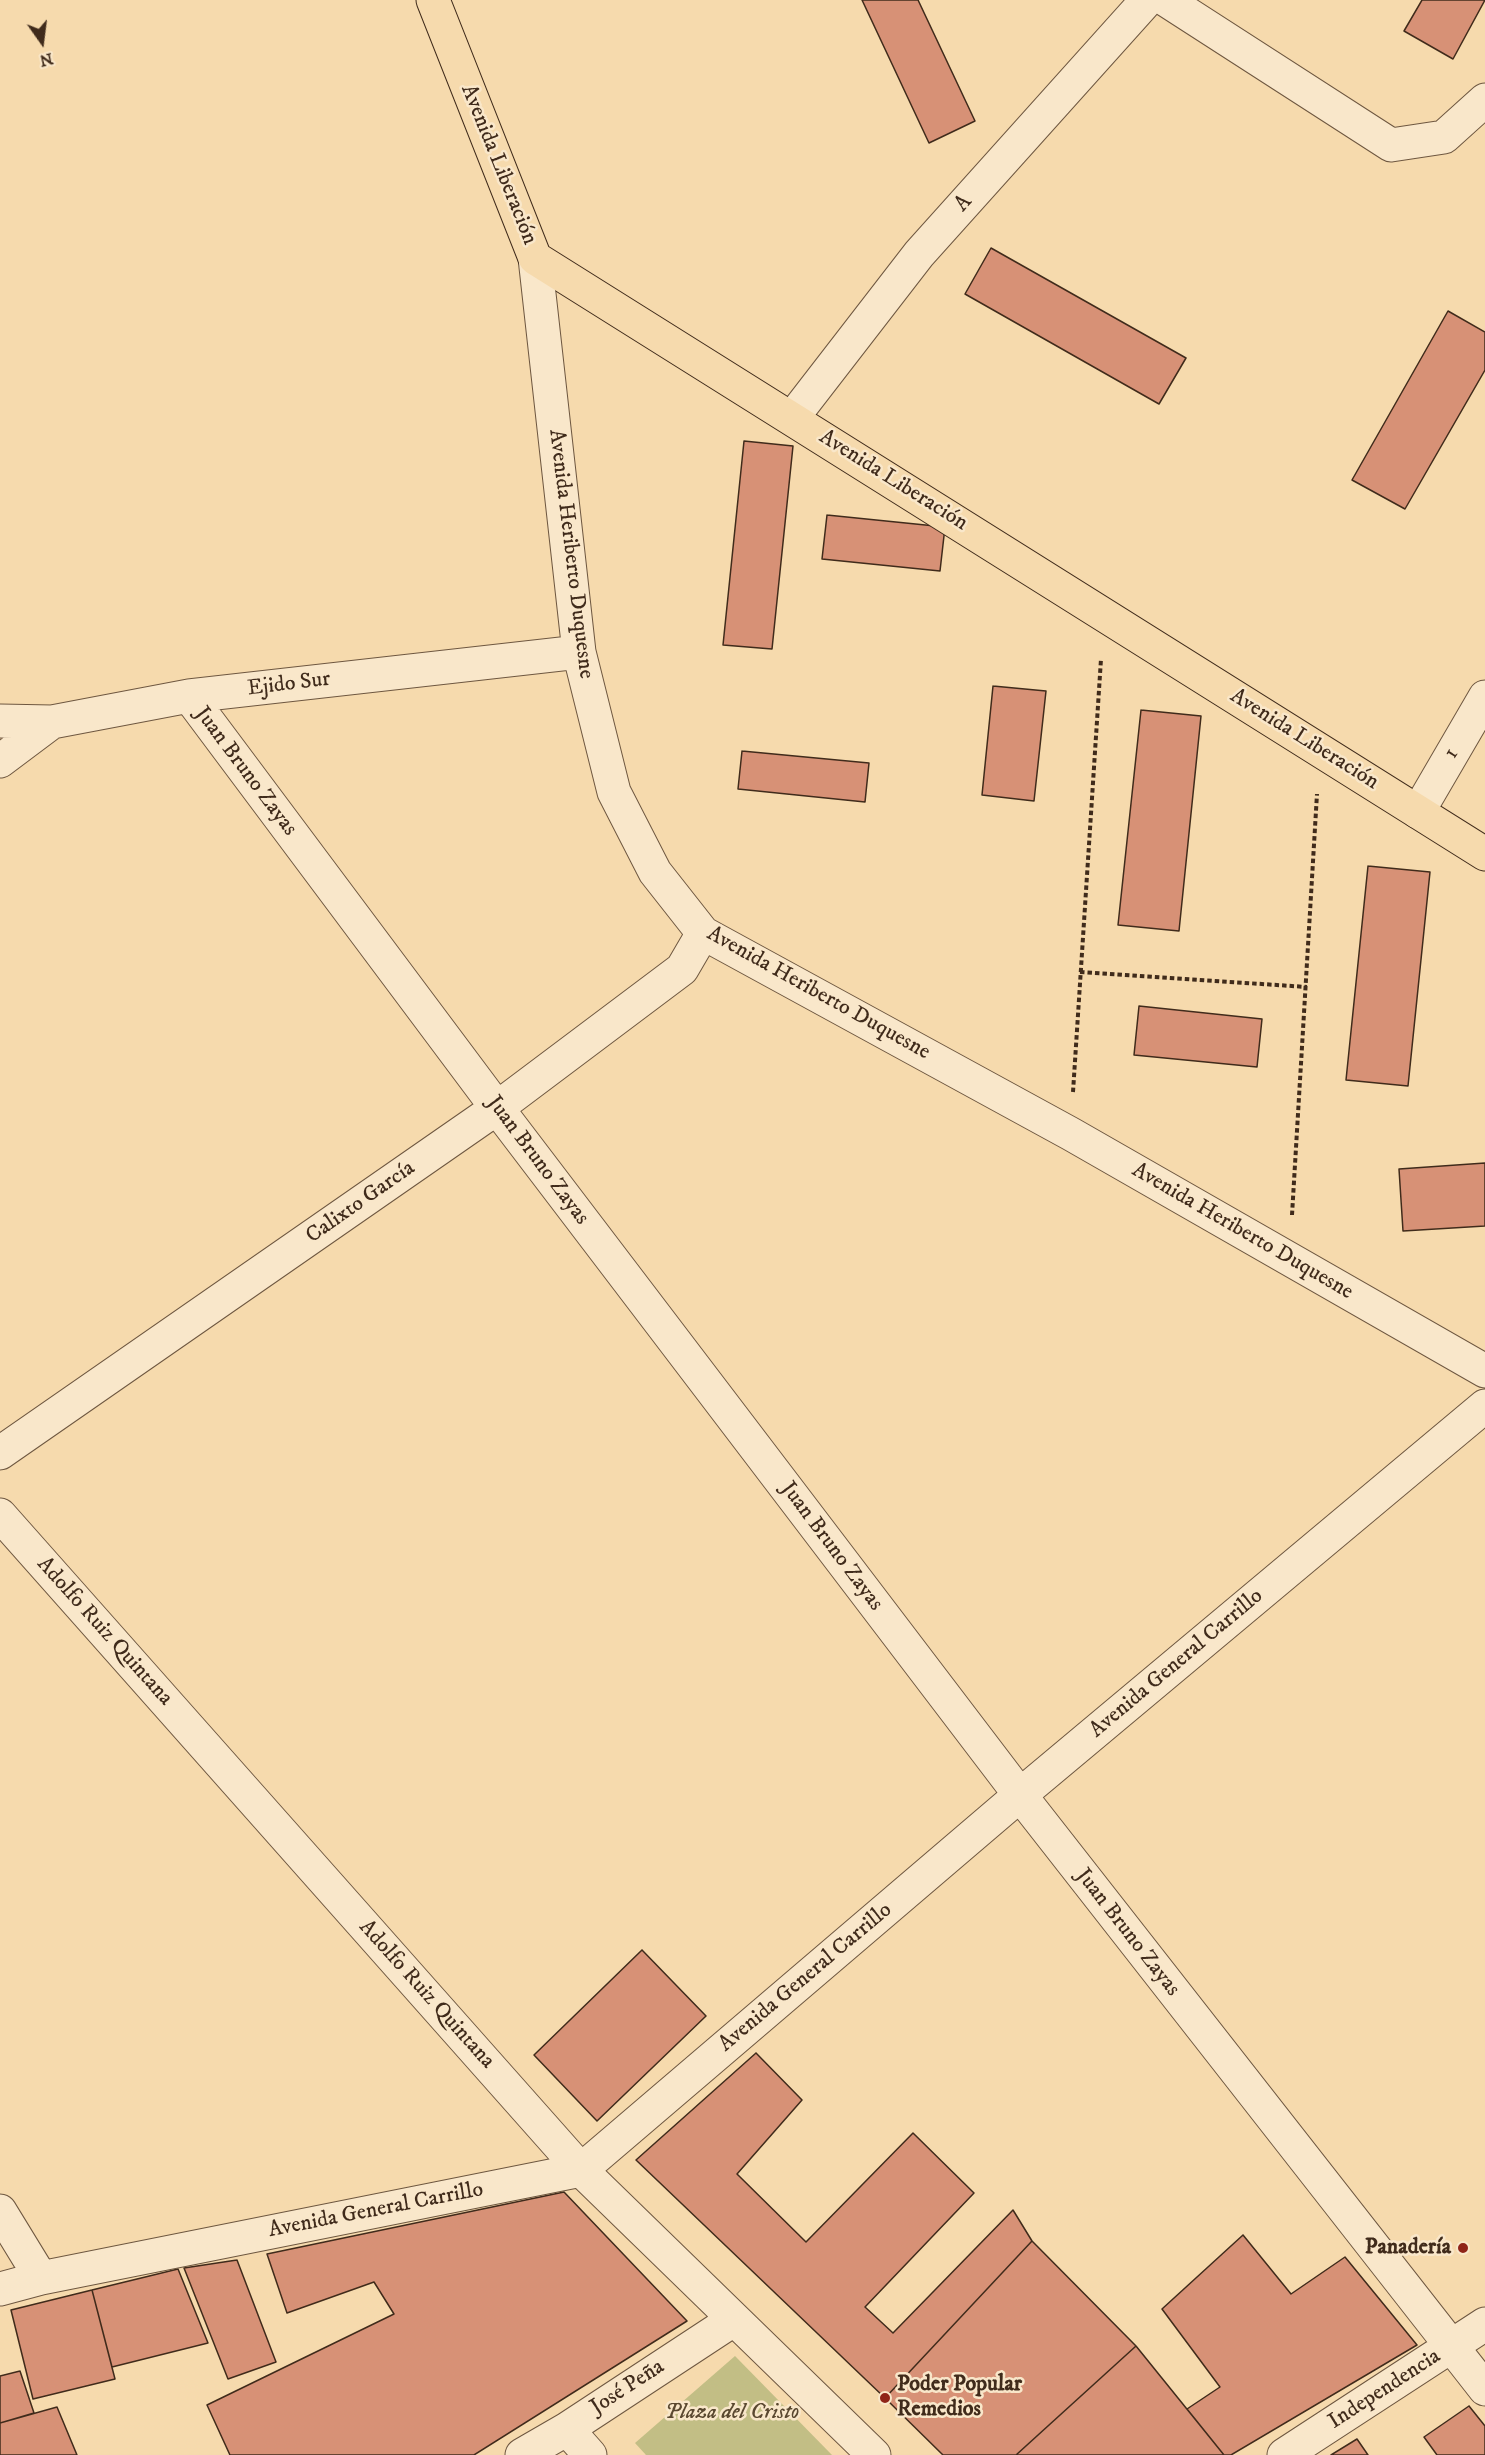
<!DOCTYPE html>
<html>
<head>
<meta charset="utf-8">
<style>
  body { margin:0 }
  #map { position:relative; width:1485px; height:2455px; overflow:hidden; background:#f6daad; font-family:"IM FELL DW Pica",serif }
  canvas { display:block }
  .north { position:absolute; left:12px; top:12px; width:60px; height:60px; -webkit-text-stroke:4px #f9e7ca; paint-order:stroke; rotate:166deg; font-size:16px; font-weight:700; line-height:24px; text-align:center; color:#402b1b }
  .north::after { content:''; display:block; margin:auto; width:21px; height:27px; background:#402b1b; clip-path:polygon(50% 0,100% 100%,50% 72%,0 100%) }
</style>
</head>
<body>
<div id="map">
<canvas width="1485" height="2455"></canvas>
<div class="north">N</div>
</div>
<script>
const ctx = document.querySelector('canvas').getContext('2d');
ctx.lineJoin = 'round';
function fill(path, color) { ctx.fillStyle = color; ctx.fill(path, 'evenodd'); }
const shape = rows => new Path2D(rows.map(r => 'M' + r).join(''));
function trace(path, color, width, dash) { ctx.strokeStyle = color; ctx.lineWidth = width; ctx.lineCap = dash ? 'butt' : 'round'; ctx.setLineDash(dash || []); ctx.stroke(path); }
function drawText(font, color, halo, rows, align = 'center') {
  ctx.font = font + ' "IM FELL DW Pica",serif'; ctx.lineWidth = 5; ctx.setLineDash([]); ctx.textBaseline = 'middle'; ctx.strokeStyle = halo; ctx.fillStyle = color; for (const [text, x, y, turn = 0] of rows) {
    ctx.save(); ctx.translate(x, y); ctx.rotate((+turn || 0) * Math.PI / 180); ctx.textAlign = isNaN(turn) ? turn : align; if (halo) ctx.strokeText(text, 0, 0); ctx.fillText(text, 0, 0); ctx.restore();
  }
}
const green = shape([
  [735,2356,832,2455,646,2455,635,2443]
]);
const building = shape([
  [862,0,918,0,975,121,929,143,862,0],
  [1422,0,1485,0,1453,59,1404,31,1422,0],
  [991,248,1186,358,1159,404,965,294,991,248],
  [1448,311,1485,332,1485,370,1405,509,1352,480,1448,311],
  [744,441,793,446,772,649,723,645,744,441],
  [827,515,945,527,940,571,822,559,827,515],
  [993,686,1046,691,1034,801,982,795,993,686],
  [1141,710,1201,716,1179,931,1118,925,1141,710],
  [742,751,869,763,865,802,738,789,742,751],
  [1368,866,1430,872,1408,1086,1346,1080,1368,866],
  [1139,1006,1262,1019,1257,1067,1134,1055,1139,1006],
  [1485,1163,1485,1226,1403,1231,1399,1169,1485,1163],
  [642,1950,706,2016,597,2121,534,2055,642,1950],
  [756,2053,802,2100,737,2174,806,2242,913,2133,974,2193,865,2307,893,2333,1013,2210,1032,2241,885,2398,636,2160,756,2053],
  [564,2192,687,2321,474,2455,230,2455,207,2405,394,2314,374,2282,287,2313,267,2254,564,2192],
  [1243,2235,1291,2294,1345,2257,1417,2345,1231,2455,1224,2455,1187,2409,1220,2387,1162,2309,1243,2235],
  [1032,2241,1136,2346,1016,2455,943,2455,885,2398,1032,2241],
  [237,2260,276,2362,228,2379,184,2268,237,2260],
  [178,2269,208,2343,112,2367,92,2290,178,2269],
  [92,2290,115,2379,33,2399,11,2310,92,2290],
  [1136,2346,1224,2455,1016,2455,1136,2346],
  [20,2371,34,2413,0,2423,0,2376,20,2371],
  [1469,2406,1485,2426,1485,2455,1437,2455,1424,2437,1469,2406],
  [57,2407,77,2455,0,2455,0,2423,57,2407],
  [1357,2439,1368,2455,1331,2455,1357,2439]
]);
const path = shape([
  [1080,972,1307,987],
  [1073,1092,1101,659],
  [1292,1215,1317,794]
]);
const minor = shape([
  [1166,0,1391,145,1444,137,1485,100],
  [535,258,579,652,614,792,655,872,703,933,1071,1134,1485,1371],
  [793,417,919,254,1147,0],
  [189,696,497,1108,1020,1795,1485,2389],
  [0,721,52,722,189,696,579,652],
  [0,761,52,722],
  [1418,812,1485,697],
  [0,1453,497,1108,682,969,703,933],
  [0,1515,581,2170,874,2455],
  [0,2211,41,2278],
  [0,2289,41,2278,581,2170,1020,1795,1485,1406],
  [567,2429,590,2455],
  [522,2455,567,2429,733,2320],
  [1284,2455,1485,2324]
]);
const major = shape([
  [433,0,535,258,1485,854]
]);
const markers = [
  [1463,2248,6,"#8f2418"],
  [885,2398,6,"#8f2418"]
];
const streetNames = [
  ["Avenida Liberación",498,165,68],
  ["A",964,204,-48],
  ["Avenida Liberación",893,481,32],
  ["Avenida Heriberto Duquesne",570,554,83],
  ["Ejido Sur",289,685,-7],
  ["Avenida Liberación",1304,740,32],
  ["1",1452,754,-60],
  ["Juan Bruno Zayas",245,772,53],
  ["Avenida Heriberto Duquesne",818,994,29],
  ["Juan Bruno Zayas",537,1161,53],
  ["Calixto García",361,1203,-35],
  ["Avenida Heriberto Duquesne",1242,1232,30],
  ["Juan Bruno Zayas",831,1547,53],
  ["Adolfo Ruiz Quintana",104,1632,48],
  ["Avenida General Carrillo",1177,1664,-40],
  ["Juan Bruno Zayas",1127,1933,52],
  ["Avenida General Carrillo",806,1978,-40],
  ["Adolfo Ruiz Quintana",426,1995,48],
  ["Avenida General Carrillo",376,2211,-11],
  ["José Peña",628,2388,-33],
  ["Independencia",1385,2390,-33]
];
const poiNames = [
  ["Panadería",1451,2248],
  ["Poder Popular",897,2385,"left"],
  ["Remedios",897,2410,"left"]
];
const parkNames = [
  ["Plaza del Cristo",732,2413]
];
fill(green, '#c2be85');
fill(building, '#d79176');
trace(building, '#402b1b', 1.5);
trace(minor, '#6e5740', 35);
trace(major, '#402b1b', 35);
trace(path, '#402b1b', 4, [4.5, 3]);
trace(minor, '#f9e7ca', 33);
trace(major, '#f6daad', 33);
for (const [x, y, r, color] of markers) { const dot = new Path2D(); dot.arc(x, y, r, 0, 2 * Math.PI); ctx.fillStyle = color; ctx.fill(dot); trace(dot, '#f9e7ca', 2); }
drawText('22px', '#402b1b', '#f9e7ca', streetNames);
drawText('bold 22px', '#402b1b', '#f9e7ca', poiNames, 'right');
drawText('italic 22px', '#5a4830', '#f9e7ca', parkNames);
</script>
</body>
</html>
